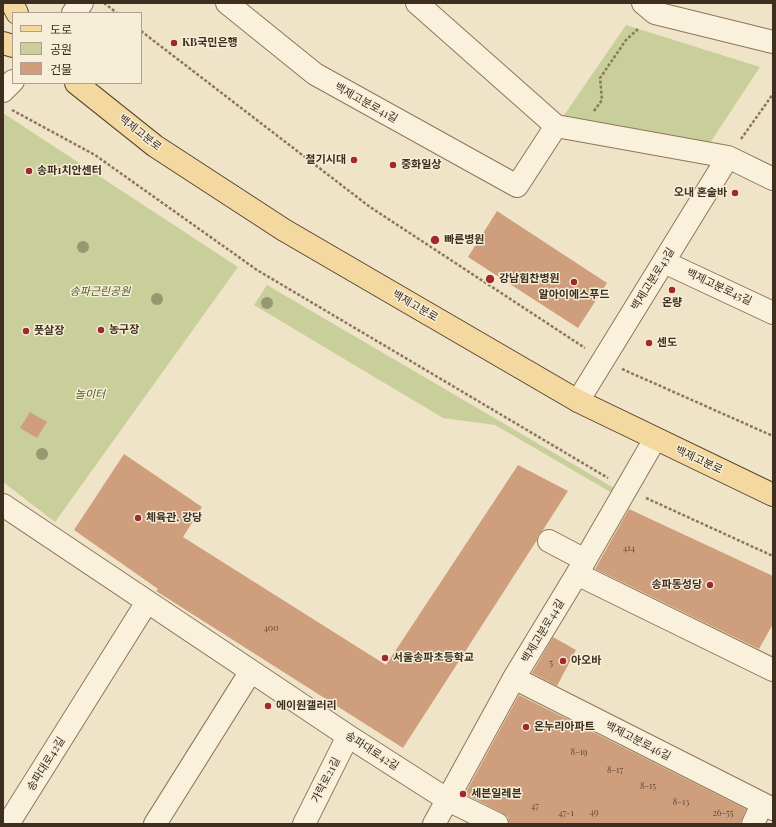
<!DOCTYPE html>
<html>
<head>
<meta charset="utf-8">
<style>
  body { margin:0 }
  #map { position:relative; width:776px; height:827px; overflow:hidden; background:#f0e4c8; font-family:"Playfair Display","Noto Sans KR",serif }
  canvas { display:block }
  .frame { position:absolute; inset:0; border:4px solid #3d2e20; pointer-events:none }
  .legend { position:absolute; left:12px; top:12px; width:130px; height:72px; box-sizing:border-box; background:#f7eed8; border:1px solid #ada18e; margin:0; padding:5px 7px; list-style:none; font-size:12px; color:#3d2e20 }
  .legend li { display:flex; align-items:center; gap:8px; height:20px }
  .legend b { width:20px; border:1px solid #ada18e }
</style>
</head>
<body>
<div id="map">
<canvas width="776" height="827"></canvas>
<div class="frame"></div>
<ul class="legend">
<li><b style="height:5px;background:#f3d9a0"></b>도로</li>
<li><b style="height:11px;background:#c9cf9b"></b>공원</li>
<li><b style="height:11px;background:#cf9f7d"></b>건물</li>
</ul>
</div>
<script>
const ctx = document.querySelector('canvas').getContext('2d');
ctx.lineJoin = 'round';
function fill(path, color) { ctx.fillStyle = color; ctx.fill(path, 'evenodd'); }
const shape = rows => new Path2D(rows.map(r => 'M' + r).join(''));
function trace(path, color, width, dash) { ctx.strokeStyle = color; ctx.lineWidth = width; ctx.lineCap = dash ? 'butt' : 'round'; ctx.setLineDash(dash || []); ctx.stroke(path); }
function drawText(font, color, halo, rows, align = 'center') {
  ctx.font = font + ' "Playfair Display","Noto Sans KR",serif'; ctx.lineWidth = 3; ctx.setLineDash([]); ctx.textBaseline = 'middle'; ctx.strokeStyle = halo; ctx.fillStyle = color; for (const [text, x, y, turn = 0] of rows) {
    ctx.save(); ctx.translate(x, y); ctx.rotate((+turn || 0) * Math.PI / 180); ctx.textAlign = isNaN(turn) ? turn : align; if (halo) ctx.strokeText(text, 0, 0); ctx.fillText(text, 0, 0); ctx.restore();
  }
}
const green = shape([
  [626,25,760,67,706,149,560,121],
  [3,113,238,267,55,522,3,482],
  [267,285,614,488,612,493,495,425,443,418,254,305]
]);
const building = shape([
  [497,211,607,283,578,328,468,257],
  [30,412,47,422,37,438,20,428],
  [124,454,202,507,183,537,386,665,518,465,568,491,543,530,538,535,537,540,403,748,156,591,158,589,74,530],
  [629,509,773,576,773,624,759,649,595,569],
  [553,637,576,650,557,686,532,673],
  [519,695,746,809,740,824,509,824,508,817,502,813,465,794]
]);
const path = shape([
  [104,3,117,13],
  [141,31,370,207,585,348],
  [12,110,95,155,257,270,608,478],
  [594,111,602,100,600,78,626,40,639,28],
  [741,139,773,94],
  [622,369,773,436],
  [646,498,773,556]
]);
const minor = shape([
  [227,3,315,74,517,186,556,126],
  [417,3,556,126],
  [643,3,655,13,773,42],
  [73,13,82,3],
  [3,91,13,81],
  [556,126,728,157,773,179],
  [664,262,773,313],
  [578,401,728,157],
  [3,505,348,736,448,800,497,824],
  [549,541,585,560],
  [577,574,773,670],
  [514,678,773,809],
  [8,824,147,602],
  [155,824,251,671],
  [304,824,348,736],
  [434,824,514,678,577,574,655,439],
  [753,824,762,804]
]);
const major = shape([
  [12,3,17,13],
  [3,43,13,46],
  [76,83,155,146,284,230,578,401,773,495]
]);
const trees = [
  [83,247],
  [157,299],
  [267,303],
  [42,454]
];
const markers = [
  [174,43,4,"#9e2a2b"],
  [354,160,4,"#9e2a2b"],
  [393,165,4,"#9e2a2b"],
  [29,171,4,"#9e2a2b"],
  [735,193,4,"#9e2a2b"],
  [435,240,5,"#9e2a2b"],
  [490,279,5,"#9e2a2b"],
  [574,282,4,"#9e2a2b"],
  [672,290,4,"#9e2a2b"],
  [101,330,4,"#9e2a2b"],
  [26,331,4,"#9e2a2b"],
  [649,343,4,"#9e2a2b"],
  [138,518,4,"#9e2a2b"],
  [710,585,4,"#9e2a2b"],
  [385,658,4,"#9e2a2b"],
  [563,661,4,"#9e2a2b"],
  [268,706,4,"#9e2a2b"],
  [526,727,4,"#9e2a2b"],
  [463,794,4,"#9e2a2b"]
];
const numberNames = [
  ["414",629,548],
  ["400",271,628],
  ["5",551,663],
  ["8-19",579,752],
  ["8-17",615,770],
  ["8-15",648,786],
  ["8-13",681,802],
  ["47",535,806],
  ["49",594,812],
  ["47-1",566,813],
  ["26-55",723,813]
];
const poiNames = [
  ["KB국민은행",182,43],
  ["철기시대",346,160,"right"],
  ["중화일상",401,165],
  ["송파1치안센터",37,171],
  ["오내 혼술바",727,193,"right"],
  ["빠른병원",444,240],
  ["강남힘찬병원",499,279],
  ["알아이에스푸드",574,295,"center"],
  ["온량",672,303,"center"],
  ["농구장",109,330],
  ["풋살장",34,331],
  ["센도",657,343],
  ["체육관, 강당",146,518],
  ["송파동성당",702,585,"right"],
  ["서울송파초등학교",393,658],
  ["아오바",571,661],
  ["에이원갤러리",276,706],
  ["온누리아파트",534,727],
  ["세븐일레븐",471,794]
];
const streetNames = [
  ["백제고분로41길",366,103,29],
  ["백제고분로",140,133,38],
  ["백제고분로43길",653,279,-58],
  ["백제고분로45길",719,287,25],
  ["백제고분로",415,306,30],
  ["백제고분로",699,460,25],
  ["백제고분로44길",543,631,-59],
  ["백제고분로46길",638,741,27],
  ["송파대로42길",372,751,33],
  ["송파대로42길",46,764,-58],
  ["가락로21길",326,780,-63]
];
const parkNames = [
  ["송파근린공원",100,292],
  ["놀이터",90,395]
];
fill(green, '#c9cf9b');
fill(building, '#cf9f7d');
trace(minor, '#8d765c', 24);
trace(major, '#5b4430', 24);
trace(path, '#8d765c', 2.5, [3, 2]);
trace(minor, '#faf1dc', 22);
trace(major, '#f3d9a0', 22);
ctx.fillStyle = '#96986f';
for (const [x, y] of trees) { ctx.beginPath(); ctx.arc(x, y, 6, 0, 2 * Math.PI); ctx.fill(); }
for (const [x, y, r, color] of markers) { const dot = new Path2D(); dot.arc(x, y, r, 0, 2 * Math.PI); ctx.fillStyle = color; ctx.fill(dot); trace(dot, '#f7eed8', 1.5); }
drawText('9px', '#624a37', null, numberNames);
drawText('bold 11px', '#3d2e20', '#f7eed8', poiNames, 'left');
drawText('11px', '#3d2e20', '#f7eed8', streetNames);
drawText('italic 11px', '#4d5a26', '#f7eed8', parkNames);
</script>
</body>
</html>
